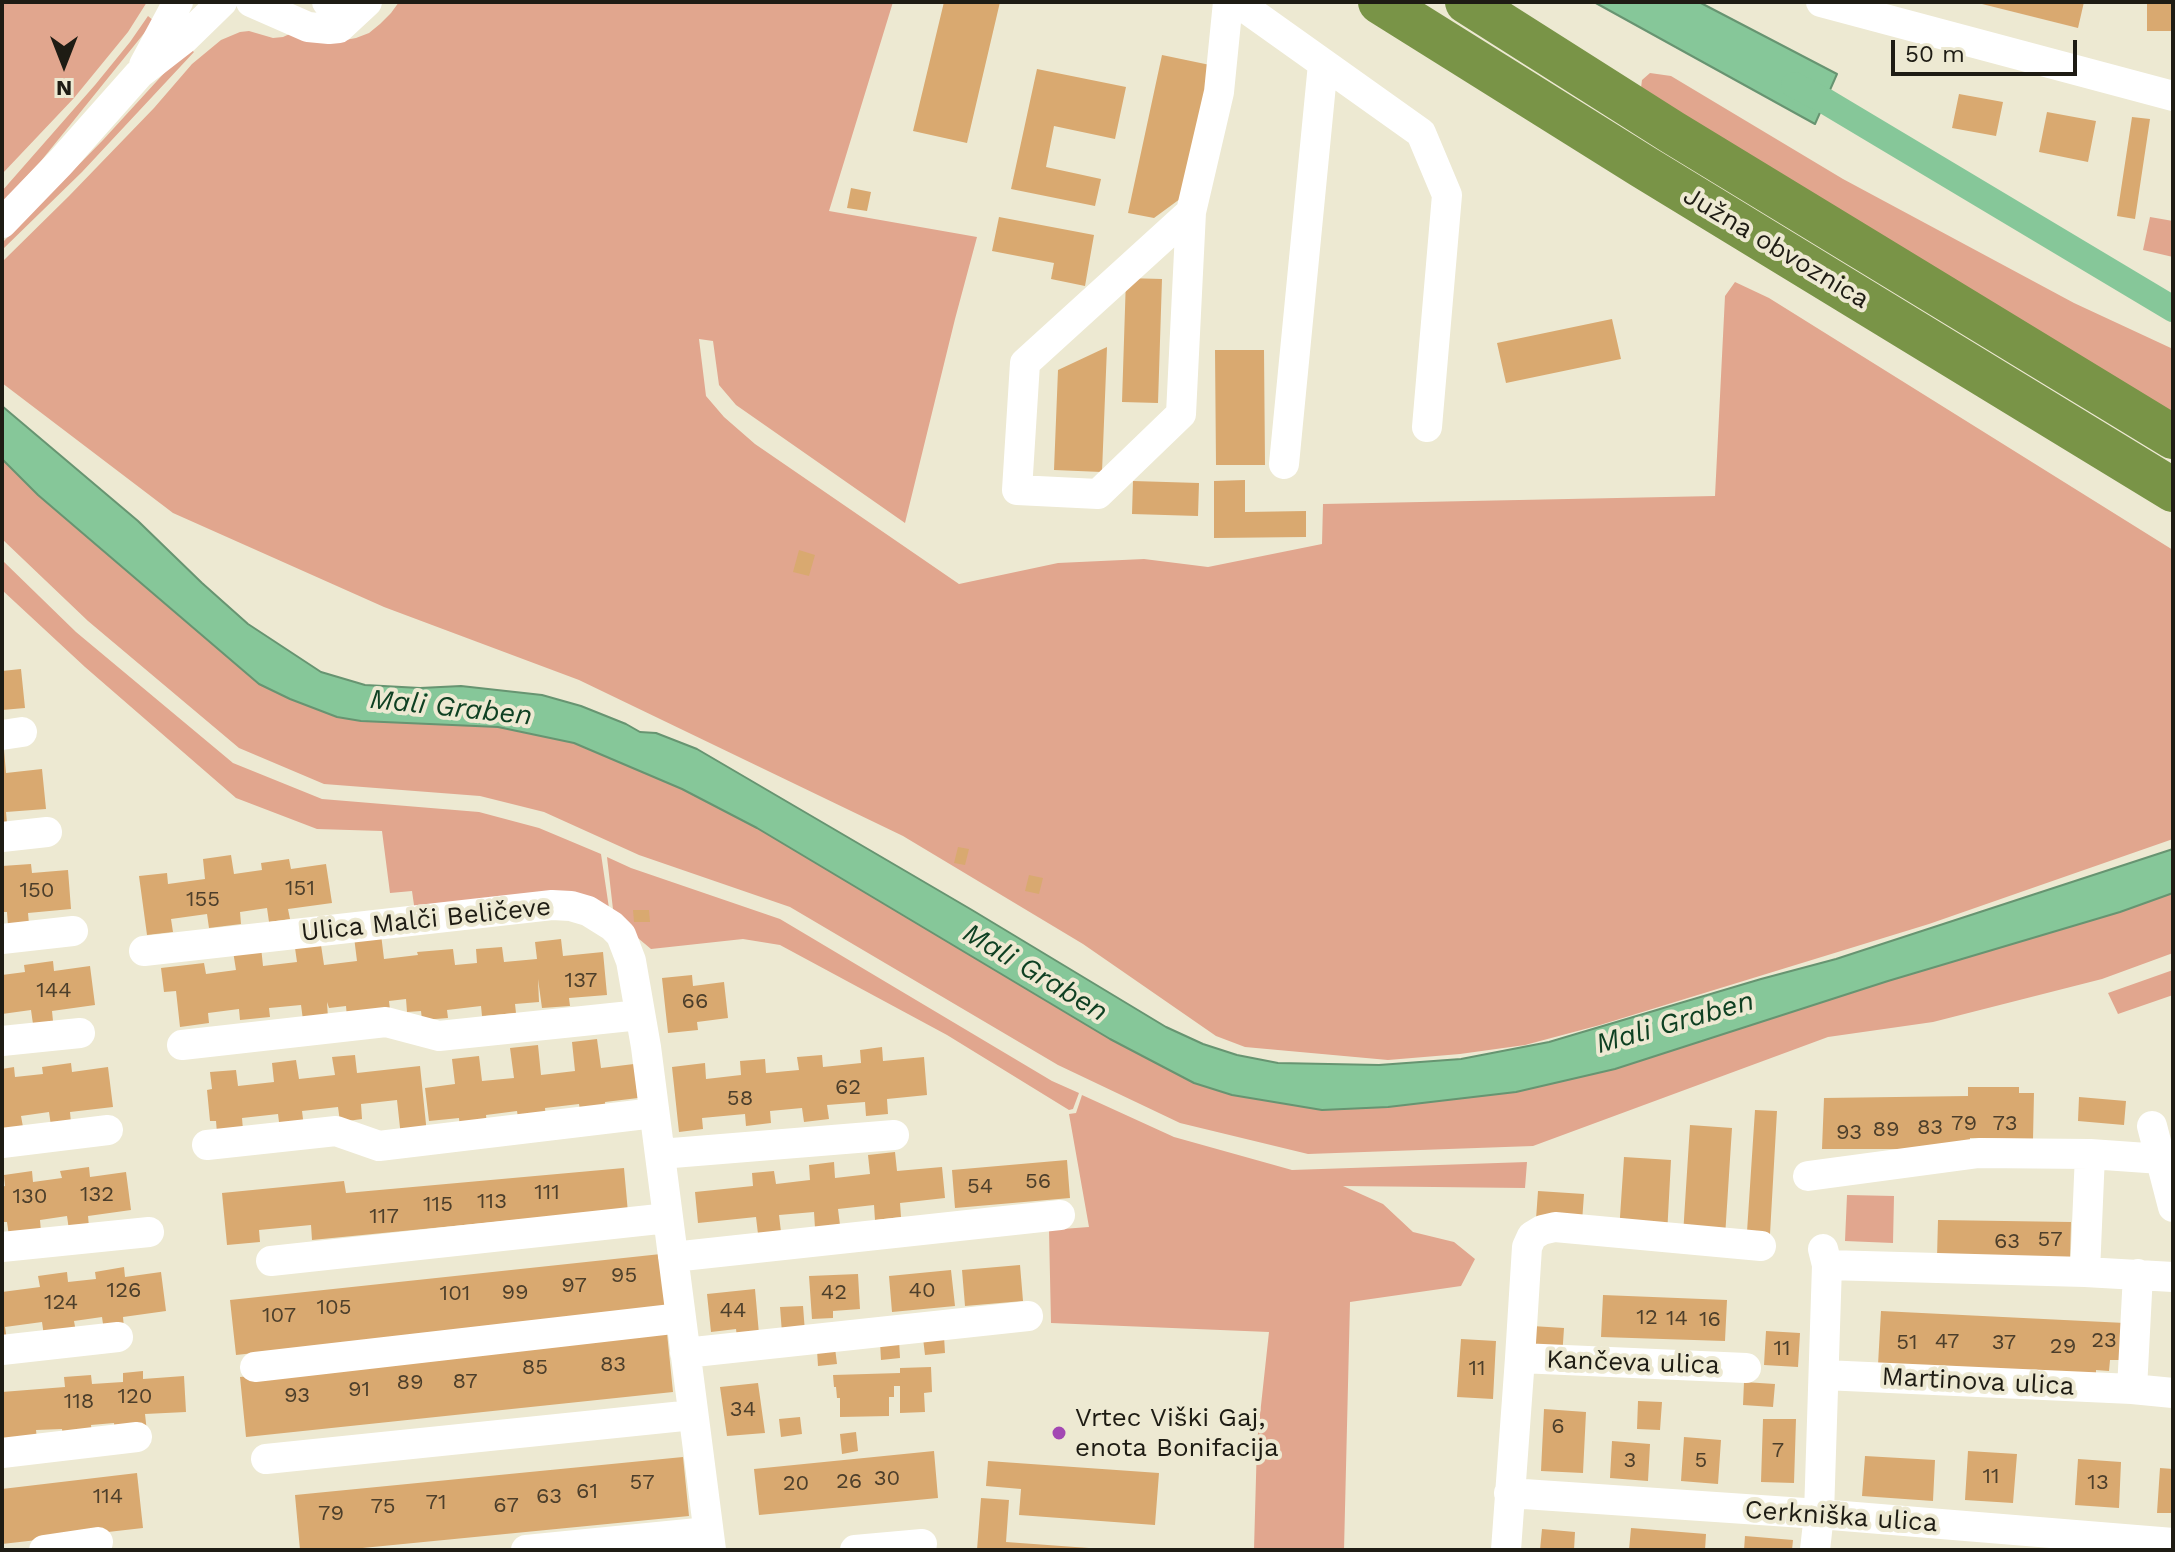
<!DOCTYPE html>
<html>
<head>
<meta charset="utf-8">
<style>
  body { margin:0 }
  #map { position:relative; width:2175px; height:1552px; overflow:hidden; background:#ede9d2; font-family:"Work Sans",sans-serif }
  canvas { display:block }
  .frame { position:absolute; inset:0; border:4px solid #1e1c14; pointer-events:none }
  .north { position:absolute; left:24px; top:24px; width:80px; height:80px; -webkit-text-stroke:6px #ede9d2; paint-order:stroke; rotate:180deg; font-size:22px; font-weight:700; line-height:32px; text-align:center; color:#1e1c14 }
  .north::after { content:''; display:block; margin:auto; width:28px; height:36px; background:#1e1c14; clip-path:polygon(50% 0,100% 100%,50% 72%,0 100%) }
  .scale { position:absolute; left:1891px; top:40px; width:186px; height:36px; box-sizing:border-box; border:4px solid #1e1c14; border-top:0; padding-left:10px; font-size:24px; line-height:28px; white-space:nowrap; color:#1e1c14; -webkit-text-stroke:6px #ede9d2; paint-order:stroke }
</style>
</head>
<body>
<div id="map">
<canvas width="2175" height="1552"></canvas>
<div class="frame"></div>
<div class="north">N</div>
<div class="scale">50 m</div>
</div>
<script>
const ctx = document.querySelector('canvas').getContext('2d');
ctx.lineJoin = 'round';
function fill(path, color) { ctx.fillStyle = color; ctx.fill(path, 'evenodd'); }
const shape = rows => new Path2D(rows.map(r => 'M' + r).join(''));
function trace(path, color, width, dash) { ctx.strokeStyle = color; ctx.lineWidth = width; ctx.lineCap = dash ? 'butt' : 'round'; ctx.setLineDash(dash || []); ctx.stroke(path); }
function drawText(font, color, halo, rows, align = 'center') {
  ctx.font = font + ' "Work Sans",sans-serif'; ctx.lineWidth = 8; ctx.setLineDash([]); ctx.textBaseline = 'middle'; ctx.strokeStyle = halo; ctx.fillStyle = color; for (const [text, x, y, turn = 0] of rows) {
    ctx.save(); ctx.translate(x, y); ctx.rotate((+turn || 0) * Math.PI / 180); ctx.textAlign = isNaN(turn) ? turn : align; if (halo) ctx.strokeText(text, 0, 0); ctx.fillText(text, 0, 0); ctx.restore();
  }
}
const green = shape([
  [2,2,147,2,128,32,74,98,2,174],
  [399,2,893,2,829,211,977,237,955,319,905,523,736,405,719,385,713,341,699,339,706,396,724,417,755,444,959,584,1058,563,1144,559,1208,567,1322,544,1323,504,1715,496,1725,296,1735,282,1769,298,2173,550,2173,839,1929,924,1600,1025,1525,1045,1460,1054,1388,1060,1245,1047,1216,1036,1083,944,903,836,579,680,384,607,173,513,2,383,2,262,69,196,154,108,192,64,221,40,240,32,249,31,273,38,283,37,294,32,329,43,356,38,369,33,380,24,391,13],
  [148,16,154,21,41,161,2,203,2,191,95,85,130,42],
  [188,47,194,52,82,172,2,250,2,243,103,140],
  [1650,73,1671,76,1843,179,2074,303,2173,349,2173,420,1640,96,1642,80],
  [2150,217,2173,221,2173,257,2143,250],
  [2,459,38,495,259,684,290,699,337,717,361,721,498,727,574,743,682,789,757,828,1110,1039,1232,1095,1322,1110,1388,1107,1516,1092,1615,1069,1888,981,2120,912,2173,893,2173,953,2102,979,1933,1022,1828,1037,1533,1146,1308,1154,1180,1123,1058,1065,790,907,639,855,544,812,480,796,324,784,239,748,88,621,2,539],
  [2,560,76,632,233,763,322,799,479,812,539,828,601,854,610,915,415,912,412,891,390,893,382,831,317,829,236,798,85,667,2,590],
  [607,857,631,868,780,919,1052,1081,1079,1093,1073,1109,1069,1110,947,1035,780,945,743,939,651,949,614,918],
  [2173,970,2173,995,2118,1014,2108,993],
  [1082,1095,1174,1137,1292,1170,1527,1162,1525,1188,1343,1186,1383,1204,1413,1232,1454,1242,1475,1259,1461,1286,1350,1302,1344,1550,1254,1549,1257,1442,1269,1332,1051,1323,1049,1230,1089,1227,1069,1114,1076,1113],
  [1847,1195,1894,1196,1893,1243,1845,1241]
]);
const water = shape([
  [1594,2,1699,2,1837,74,1815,124,1594,2],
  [2,406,138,521,202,583,248,624,321,672,365,685,420,688,461,686,542,695,581,706,626,724,640,732,656,733,697,749,972,910,1166,1027,1203,1044,1237,1055,1278,1063,1379,1065,1461,1059,1549,1042,1761,979,1836,959,2173,849,2173,893,2120,912,1888,981,1615,1069,1516,1092,1388,1107,1322,1110,1232,1095,1194,1083,1110,1039,757,828,682,789,574,743,498,727,361,721,337,717,290,699,259,684,38,495,2,459,2,406]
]);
const canal = shape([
  [1794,85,1825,101,2173,309]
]);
const building = shape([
  [944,2,1000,2,967,143,913,131],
  [1974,2,2084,2,2078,28],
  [2147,2,2173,2,2173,31,2147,31],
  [1162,55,1210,65,1184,196,1154,218,1128,213],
  [1037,69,1126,87,1115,139,1054,126,1046,167,1101,179,1095,206,1011,189],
  [1959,94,2003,102,1996,136,1952,128],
  [2047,112,2096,121,2088,162,2039,152],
  [2132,117,2150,119,2135,219,2117,216],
  [851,188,871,192,867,211,847,208],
  [999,217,1094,235,1085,286,1051,279,1054,263,992,251],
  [1126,278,1162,279,1158,403,1122,402],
  [1612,319,1621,359,1506,383,1497,343],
  [1107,347,1102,472,1054,470,1058,370],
  [1215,350,1264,350,1265,465,1216,465],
  [1245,480,1245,512,1306,511,1306,537,1214,538,1214,481],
  [1133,481,1199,483,1198,516,1132,514],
  [799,550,815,555,809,576,793,572],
  [21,669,25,708,2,710,2,671],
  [2,750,4,750,6,773,42,769,46,809,6,812,7,823,2,824],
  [958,847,969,849,965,865,954,863],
  [231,855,234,874,262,870,261,863,289,859,291,869,326,864,332,903,288,909,290,919,269,922,267,908,240,912,241,924,209,928,207,914,171,919,173,932,147,935,139,876,167,873,168,884,205,879,203,859],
  [31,864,32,873,68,870,71,909,28,913,29,924,8,926,7,912,2,912,2,866],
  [1029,875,1043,878,1039,894,1025,891],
  [633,910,649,910,650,922,634,922],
  [381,934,384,959,418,955,417,952,453,949,455,965,477,963,476,949,502,947,504,962,537,959,535,942,561,939,563,956,603,952,607,995,569,998,570,1006,542,1008,538,979,539,1002,515,1004,516,1013,482,1016,481,1006,447,1010,448,1018,422,1020,421,1011,407,1012,406,999,389,1001,390,1010,347,1018,346,1006,329,1008,327,1002,328,1018,303,1020,301,1005,269,1008,270,1017,240,1020,239,1009,208,1013,209,1023,180,1027,176,991,164,992,161,968,204,963,206,974,236,970,233,951,261,947,263,966,297,962,295,948,321,945,324,965,357,961,354,937],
  [53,961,54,971,90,966,95,1005,52,1011,53,1021,33,1024,31,1010,2,1014,2,975,25,972,24,965],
  [692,975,693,986,724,982,728,1018,697,1022,698,1030,668,1033,662,978],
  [597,1039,601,1068,634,1064,638,1098,605,1102,606,1114,581,1117,579,1104,545,1108,546,1120,519,1124,517,1111,486,1115,487,1125,460,1128,459,1118,429,1121,425,1088,455,1084,452,1059,479,1056,482,1081,514,1078,510,1048,538,1045,541,1075,575,1071,572,1042],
  [882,1047,883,1061,924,1057,927,1095,887,1099,888,1114,866,1116,865,1102,827,1105,829,1119,804,1122,802,1108,770,1111,771,1123,746,1126,745,1114,702,1118,703,1129,679,1132,672,1067,705,1063,706,1079,741,1075,740,1061,765,1059,766,1073,799,1070,797,1057,822,1055,823,1067,861,1063,860,1050],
  [355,1055,357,1073,420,1066,427,1134,401,1137,397,1100,361,1104,362,1119,340,1122,338,1107,302,1111,304,1127,280,1130,278,1114,242,1118,243,1130,217,1133,216,1121,210,1121,207,1090,212,1089,210,1072,236,1070,238,1086,274,1082,272,1063,296,1060,299,1079,335,1075,332,1057],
  [71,1063,72,1072,108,1067,113,1107,70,1112,71,1123,51,1126,49,1112,21,1116,23,1127,2,1130,2,1069,14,1067,15,1077,43,1074,42,1067],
  [1968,1087,2019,1087,2019,1093,2034,1093,2033,1139,1970,1138,1970,1149,1822,1149,1824,1098,1968,1096],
  [2079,1097,2126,1101,2124,1125,2078,1121],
  [1755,1110,1777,1111,1770,1234,1747,1232],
  [1690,1125,1732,1128,1725,1237,1683,1235],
  [895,1152,897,1171,942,1167,945,1198,900,1203,901,1217,875,1220,874,1205,838,1209,840,1225,815,1228,814,1212,779,1215,781,1232,758,1234,756,1217,698,1223,695,1192,753,1186,752,1173,774,1171,776,1184,810,1180,809,1165,834,1162,835,1178,870,1174,868,1155],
  [1624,1157,1671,1160,1667,1235,1619,1232],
  [1067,1160,1070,1198,955,1208,952,1170],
  [89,1167,90,1177,126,1172,131,1210,88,1216,89,1227,69,1230,67,1216,40,1220,41,1232,9,1236,7,1222,2,1222,2,1187,5,1186,4,1175,32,1171,33,1182,62,1178,60,1171],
  [624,1168,628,1213,514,1220,312,1240,311,1225,259,1230,260,1242,227,1245,222,1193,344,1181,346,1193],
  [1538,1191,1584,1194,1582,1222,1536,1219],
  [1938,1220,2071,1222,2070,1260,1937,1258],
  [661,1254,667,1308,236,1355,230,1300],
  [1020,1265,1023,1301,965,1306,962,1270],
  [124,1267,125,1277,161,1272,166,1311,123,1317,124,1328,104,1331,102,1317,74,1321,76,1332,44,1336,42,1322,5,1327,7,1340,2,1340,2,1292,40,1287,38,1276,67,1272,68,1282,96,1279,95,1272],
  [951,1270,955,1306,892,1312,889,1276],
  [858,1274,860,1309,833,1311,833,1318,812,1319,809,1276],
  [755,1289,759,1334,737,1337,736,1329,711,1332,707,1294],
  [1603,1295,1727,1300,1725,1341,1601,1337],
  [803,1306,805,1332,782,1333,780,1307],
  [1881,1311,2125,1323,2123,1360,2110,1360,2109,1371,2096,1370,2096,1375,1878,1365],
  [1532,1326,1564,1328,1562,1358,1530,1355],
  [1766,1331,1800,1333,1798,1367,1764,1365],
  [667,1333,673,1392,246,1437,240,1377],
  [944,1336,945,1353,925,1355,923,1338],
  [1461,1339,1496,1341,1493,1399,1457,1397],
  [899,1340,900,1358,881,1360,880,1342],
  [835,1348,837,1364,818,1366,817,1350],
  [931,1367,932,1392,924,1393,925,1412,900,1413,900,1386,894,1386,894,1397,889,1397,889,1416,840,1417,840,1398,837,1398,836,1387,834,1387,833,1375,900,1373,900,1368],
  [143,1371,143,1379,184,1376,186,1412,145,1414,147,1432,115,1434,114,1423,91,1425,92,1435,63,1437,62,1429,36,1430,37,1439,2,1441,2,1392,65,1387,64,1377,91,1375,92,1384,123,1382,123,1373],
  [1744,1382,1775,1384,1773,1407,1743,1405],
  [758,1383,765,1433,727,1436,720,1387],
  [1638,1401,1662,1402,1660,1430,1637,1429],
  [1544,1409,1586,1412,1583,1473,1541,1471],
  [800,1417,802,1434,781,1437,779,1419],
  [1763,1419,1796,1419,1794,1483,1761,1482],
  [856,1432,858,1451,842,1454,840,1434],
  [1684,1437,1721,1440,1718,1484,1681,1481],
  [1612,1441,1650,1444,1648,1481,1610,1478],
  [934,1451,938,1498,759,1515,754,1469],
  [1968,1451,2017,1454,2013,1503,1965,1500],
  [1865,1456,1935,1460,1933,1501,1862,1496],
  [683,1457,689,1516,342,1550,300,1550,295,1495],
  [2078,1459,2121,1462,2119,1508,2075,1505],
  [988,1461,1159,1473,1155,1525,1019,1515,1021,1489,986,1486],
  [2160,1468,2173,1469,2173,1513,2157,1513],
  [137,1473,143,1528,2,1544,2,1489],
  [981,1498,1009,1500,1006,1542,1089,1548,1089,1550,977,1550],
  [1631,1528,1706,1534,1705,1550,1629,1550],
  [1542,1529,1575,1532,1574,1550,1540,1550],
  [1745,1536,1793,1540,1792,1550,1744,1550]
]);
const minor = shape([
  [251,2,308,27,329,29,339,28,367,2],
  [327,2,361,6],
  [1237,2,1421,133,1447,195,1427,427],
  [1821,2,2173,96],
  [144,65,178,2],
  [1191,212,1025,363,1017,490,1098,494,1181,414,1191,212,1219,92,1228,2],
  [2,223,60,163,139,74,184,39,222,2],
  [1284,464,1323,64],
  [2,735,22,732],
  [2,837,47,832],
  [2,939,73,931],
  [144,951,552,905,571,906,588,911,612,926,621,935,631,961,646,1047,711,1550],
  [2,1041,80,1033],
  [182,1045,386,1022,439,1036,640,1015],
  [2152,1126,2173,1207],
  [2,1143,108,1130],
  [207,1145,336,1131,379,1146,654,1113],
  [660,1154,894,1135],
  [1808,1176,1979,1153,2090,1154,2161,1159],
  [2,1247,149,1232],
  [673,1257,1060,1215],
  [271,1261,668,1218],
  [1827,1265,2085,1272,2173,1277],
  [2085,1272,2090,1154],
  [2,1350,118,1337],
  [685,1353,1028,1316],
  [1520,1358,1527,1247,1532,1236,1542,1230,1555,1227,1761,1246],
  [255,1367,681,1318],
  [1824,1375,2132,1389,2173,1393],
  [2132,1389,2138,1274],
  [2,1453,137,1437],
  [266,1459,693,1415],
  [1509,1493,1819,1514,2173,1543],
  [44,1550,98,1542],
  [526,1550,708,1532],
  [855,1550,922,1544],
  [1506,1550,1520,1358,1746,1368],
  [1815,1550,1819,1514,1827,1265,1823,1249]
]);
const highway = shape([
  [1380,2,1642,166,2173,490],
  [1467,2,1672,132,2173,437]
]);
const markers = [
  [1059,1433,8,"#a348b3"]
];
const numberNames = [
  ["151",300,889],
  ["150",37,891],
  ["155",203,900],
  ["137",581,981],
  ["144",54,991],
  ["66",695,1002],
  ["62",848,1088],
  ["58",740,1099],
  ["79",1964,1124],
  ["73",2005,1124],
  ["83",1930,1128],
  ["89",1886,1130],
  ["93",1849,1133],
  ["56",1038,1182],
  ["54",980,1187],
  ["111",547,1193],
  ["132",97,1195],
  ["130",30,1197],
  ["113",492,1202],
  ["115",438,1205],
  ["117",384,1217],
  ["57",2050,1240],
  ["63",2007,1242],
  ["95",624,1276],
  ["97",574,1286],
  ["126",124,1291],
  ["40",922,1291],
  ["99",515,1293],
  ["42",834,1293],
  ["101",455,1294],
  ["124",61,1303],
  ["105",334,1308],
  ["44",733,1311],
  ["107",279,1316],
  ["12",1647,1318],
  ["14",1677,1319],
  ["16",1710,1320],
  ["23",2104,1341],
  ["47",1947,1342],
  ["51",1907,1343],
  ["37",2004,1343],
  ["29",2063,1347],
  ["11",1782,1349],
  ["83",613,1365],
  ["85",535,1368],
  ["11",1477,1369],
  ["87",465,1382],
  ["89",410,1383],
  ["91",359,1390],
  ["93",297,1396],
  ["120",135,1397],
  ["118",79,1402],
  ["34",743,1410],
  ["6",1558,1427],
  ["7",1778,1451],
  ["3",1630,1461],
  ["5",1701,1461],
  ["11",1991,1477],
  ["30",887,1479],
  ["26",849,1482],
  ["57",642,1483],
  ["13",2098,1483],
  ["20",796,1484],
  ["61",587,1492],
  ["114",108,1497],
  ["63",549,1497],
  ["71",436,1503],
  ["67",506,1506],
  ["75",383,1507],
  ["79",331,1514]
];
const streetNames = [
  ["Južna obvoznica",1776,248,31],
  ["Ulica Malči Beličeve",426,920,-6],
  ["Kančeva ulica",1633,1363,2],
  ["Martinova ulica",1978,1382,3],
  ["Cerkniška ulica",1841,1517,4]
];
const poiNames = [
  ["Vrtec Viški Gaj,",1075,1418],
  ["enota Bonifacija",1075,1448]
];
const waterNames = [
  ["Mali Graben",451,708,6],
  ["Mali Graben",1035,973,31],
  ["Mali Graben",1675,1023,-16]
];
fill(green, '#e1a68e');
fill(water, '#86c799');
trace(water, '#679471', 2);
trace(canal, '#86c799', 26);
fill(building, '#d9a970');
trace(minor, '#fff', 30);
trace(highway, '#799447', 44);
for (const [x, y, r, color] of markers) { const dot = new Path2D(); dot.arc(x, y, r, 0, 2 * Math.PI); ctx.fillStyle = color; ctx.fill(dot); trace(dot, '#ede9d2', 3); }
drawText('22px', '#4d3f2b', null, numberNames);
drawText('26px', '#1e1c14', '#ede9d2', streetNames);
drawText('26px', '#1e1c14', '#ede9d2', poiNames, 'left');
drawText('italic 28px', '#0e4022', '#ede9d2', waterNames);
</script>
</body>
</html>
